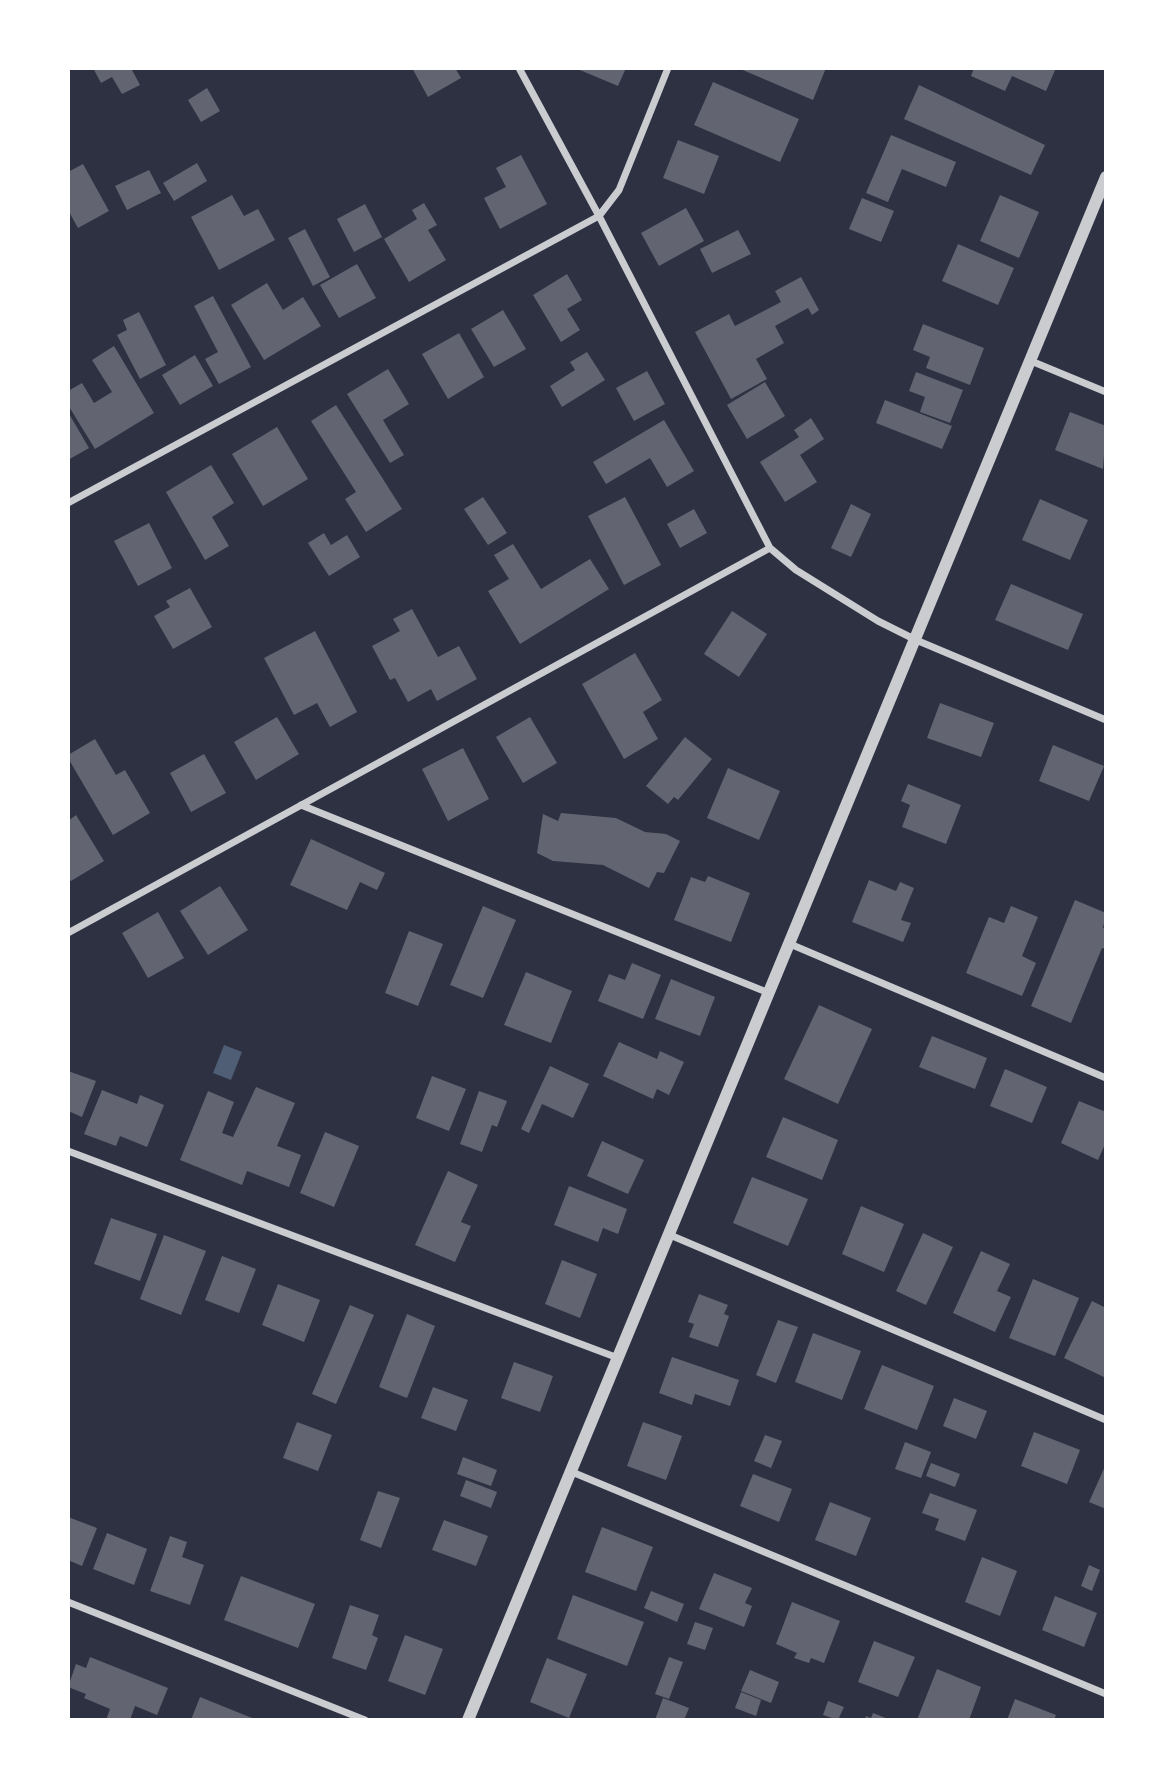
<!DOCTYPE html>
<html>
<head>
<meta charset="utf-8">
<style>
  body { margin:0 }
  #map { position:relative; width:1174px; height:1788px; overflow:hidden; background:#2d3142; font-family:Rubik,sans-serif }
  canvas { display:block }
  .frame { position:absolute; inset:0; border:70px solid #fff; pointer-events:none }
</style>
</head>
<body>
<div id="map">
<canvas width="1174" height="1788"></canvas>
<div class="frame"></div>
</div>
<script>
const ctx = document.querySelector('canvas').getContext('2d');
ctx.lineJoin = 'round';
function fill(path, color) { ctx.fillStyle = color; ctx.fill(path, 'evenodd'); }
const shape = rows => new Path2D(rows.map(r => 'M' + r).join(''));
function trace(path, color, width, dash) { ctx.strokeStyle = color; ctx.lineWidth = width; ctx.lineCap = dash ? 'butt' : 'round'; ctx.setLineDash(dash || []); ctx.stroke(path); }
const water = shape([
  [224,1045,242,1052,231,1080,213,1073]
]);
const building = shape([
  [93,68,131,68,140,85,122,94,112,77,101,83],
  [412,68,455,68,461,78,428,97],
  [575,68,626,68,618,86],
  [738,68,826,68,813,100],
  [974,68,1056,68,1046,91,1012,76,1005,91,971,76],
  [713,82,799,119,780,162,694,125],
  [919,85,1045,145,1031,175,904,119],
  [207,88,220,111,201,122,188,100],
  [891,135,956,162,946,187,902,169,888,202,866,193],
  [678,140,719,156,704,194,663,178],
  [521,155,547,204,500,229,484,198,506,187,496,168],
  [197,163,207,181,174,201,163,183],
  [83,164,109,211,78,228,68,210,68,172],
  [149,170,161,193,127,210,115,186],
  [232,195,244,216,258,209,275,240,219,270,191,217],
  [1000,195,1039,212,1019,258,980,241],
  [862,198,894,211,881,242,849,229],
  [424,203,437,225,428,230,446,260,409,282,384,239,417,219,412,210],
  [365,204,382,237,354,252,337,219],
  [686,208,704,241,659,266,641,233],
  [305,229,330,277,313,286,288,238],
  [738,230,751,254,712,273,700,249],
  [958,244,1014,268,998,305,942,281],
  [357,264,376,298,339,318,320,285],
  [567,274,582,300,567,309,580,330,561,342,533,295],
  [801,277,819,310,812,315,808,308,775,326,784,343,756,359,767,379,731,399,695,332,729,314,735,326,781,302,775,291],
  [267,283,283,310,303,297,321,326,264,360,231,305],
  [213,296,251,367,219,384,205,359,218,352,194,306],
  [503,310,526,349,494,367,471,329],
  [139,312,166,365,140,379,117,335,127,330,123,320],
  [923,324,984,348,970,385,926,368,930,357,913,350],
  [459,333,484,377,448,399,422,354],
  [114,346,154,413,95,449,68,405,68,391,82,383,94,403,112,392,92,360],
  [587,352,605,380,562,407,550,386,575,370,570,362],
  [195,355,213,386,180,405,162,375],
  [388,369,409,404,383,420,404,455,390,463,347,394],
  [647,371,665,404,634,421,616,388],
  [916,372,963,390,950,423,920,412,925,397,909,391],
  [765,382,785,416,747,439,727,405],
  [885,400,952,426,942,449,876,423],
  [336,405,402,509,366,532,345,499,356,492,311,421],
  [68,412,89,448,68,460],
  [1070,412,1106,426,1103,469,1055,450],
  [811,418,824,439,800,455,817,482,785,502,760,462,799,437,794,430],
  [664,420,694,471,667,487,650,458,606,484,593,462],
  [277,427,308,479,263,506,232,454],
  [211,465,234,503,212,517,229,546,205,560,166,492],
  [483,497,507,533,488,545,464,509],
  [625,497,661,565,624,585,588,516],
  [1040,499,1088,520,1070,560,1022,540],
  [851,504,871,514,851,557,831,548],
  [694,509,707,533,680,548,667,524],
  [149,523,172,568,138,586,114,541],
  [324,533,331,545,347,535,360,557,329,576,308,543],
  [513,544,541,589,590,559,609,589,520,644,488,591,509,579,494,555],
  [1011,584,1083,614,1068,650,995,620],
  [190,588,212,627,173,649,154,616,170,607,166,601],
  [412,609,438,657,459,646,477,679,437,701,431,689,408,702,395,678,390,680,372,646,400,631,393,619],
  [732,611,767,634,739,677,704,654],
  [315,631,357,712,330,727,317,703,294,715,264,658],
  [635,653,662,700,643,712,658,739,624,759,582,684],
  [940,703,994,723,981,757,927,738],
  [277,717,299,754,256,780,234,742],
  [530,717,557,763,523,783,496,737],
  [685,737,712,759,678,800,674,797,668,804,646,786],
  [95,739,116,775,125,770,150,813,113,835,68,758,68,755],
  [1053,745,1104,766,1089,801,1039,781],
  [463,748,489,799,448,821,422,769],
  [204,754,226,793,191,812,170,773],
  [728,768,780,791,759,840,707,818],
  [908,784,961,805,946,844,902,827,910,805,901,801],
  [561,813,616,818,645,832,666,834,680,841,664,873,657,872,649,888,603,865,553,861,537,853,543,814,558,821],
  [76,815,104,861,71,881,68,878,68,821],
  [311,839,385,873,377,890,360,882,347,910,290,885],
  [708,876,750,893,731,942,674,920,691,877,705,882],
  [869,880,896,891,900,882,914,888,901,920,911,923,903,942,852,922],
  [220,886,248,930,208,955,180,911],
  [1075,900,1106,913,1103,928,1106,929,1106,949,1102,948,1071,1023,1031,1006],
  [483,906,516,920,483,998,450,985],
  [1011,906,1038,917,1022,956,1036,963,1022,996,966,973,989,917,1004,923],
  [158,912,184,958,148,978,122,933],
  [409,931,443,944,418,1006,385,993],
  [632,963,661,975,643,1019,598,1001,609,974,625,980],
  [526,972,572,991,551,1043,504,1025],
  [671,979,715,997,700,1036,655,1019],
  [819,1005,872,1029,838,1104,784,1079],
  [932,1036,987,1058,975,1089,919,1067],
  [619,1042,657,1059,660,1051,684,1062,669,1095,657,1089,653,1099,603,1076],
  [550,1066,589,1084,573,1118,542,1104,529,1133,521,1129],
  [1005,1069,1047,1087,1032,1123,990,1106],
  [68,1071,96,1081,82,1117,68,1111],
  [432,1076,466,1089,449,1131,416,1118],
  [256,1087,295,1103,277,1146,301,1155,289,1187,247,1171,242,1185,180,1160,208,1091,234,1102,222,1133,233,1137],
  [102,1090,137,1104,140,1095,164,1105,147,1147,120,1136,116,1146,84,1134],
  [479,1091,507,1101,497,1127,492,1125,482,1152,460,1144],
  [1079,1101,1106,1112,1106,1142,1098,1160,1061,1143],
  [783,1117,838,1140,822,1180,766,1157],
  [325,1132,359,1146,334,1207,300,1193],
  [602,1141,644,1160,628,1194,587,1176],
  [448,1171,478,1185,461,1222,471,1226,455,1262,415,1245],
  [752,1177,808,1199,788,1246,733,1223],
  [569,1186,627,1209,618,1234,603,1228,598,1242,554,1225],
  [861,1206,904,1224,884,1272,842,1254],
  [111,1218,157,1234,140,1281,94,1264],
  [923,1233,953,1247,926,1305,896,1291],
  [164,1235,206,1251,181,1315,140,1299],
  [981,1251,1010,1264,997,1291,1011,1297,995,1332,953,1313],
  [222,1256,256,1269,239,1313,205,1300],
  [562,1260,597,1274,580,1318,545,1304],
  [1033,1279,1079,1298,1055,1356,1009,1338],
  [278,1284,320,1300,304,1342,262,1325],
  [699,1294,728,1305,724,1314,729,1316,718,1347,689,1337,694,1324,688,1322],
  [1092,1301,1106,1308,1106,1378,1064,1358],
  [350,1305,374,1315,336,1404,312,1394],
  [407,1314,435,1326,407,1398,379,1387],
  [778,1320,798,1327,776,1383,756,1375],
  [813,1333,861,1351,842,1400,795,1382],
  [672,1357,739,1380,730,1406,695,1394,692,1405,659,1393],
  [514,1362,553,1376,540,1412,501,1398],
  [882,1365,934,1386,917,1430,864,1409],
  [433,1387,468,1400,456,1431,421,1418],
  [954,1398,987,1411,976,1439,943,1426],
  [297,1422,332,1435,318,1471,283,1458],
  [643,1422,682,1436,666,1480,627,1466],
  [1034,1432,1080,1450,1067,1484,1021,1466],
  [765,1435,782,1441,771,1468,754,1461],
  [905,1442,931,1452,921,1478,895,1469],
  [463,1457,497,1470,491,1486,457,1474],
  [931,1463,960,1474,955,1487,926,1476],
  [1106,1464,1106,1509,1089,1502],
  [753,1474,792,1489,779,1522,740,1506],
  [466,1480,497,1492,491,1508,460,1496],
  [378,1491,400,1498,381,1548,360,1540],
  [930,1493,977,1510,965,1541,935,1530,939,1519,922,1513],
  [830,1502,871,1518,856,1556,815,1540],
  [68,1517,97,1528,82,1566,68,1560],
  [444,1520,488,1536,476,1566,432,1550],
  [602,1527,653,1547,636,1591,585,1572],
  [107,1533,147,1549,134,1585,93,1569],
  [170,1536,187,1542,182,1557,204,1565,190,1605,150,1591],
  [982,1557,1017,1571,1000,1616,965,1602],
  [1089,1565,1100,1570,1092,1591,1081,1586],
  [714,1573,752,1588,745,1603,752,1606,744,1627,699,1609],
  [241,1576,315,1604,298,1648,224,1620],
  [651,1591,684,1604,677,1622,644,1608],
  [573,1595,644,1622,627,1666,557,1639],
  [1055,1596,1097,1613,1084,1647,1042,1630],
  [792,1602,840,1621,824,1663,811,1658,809,1663,794,1658,797,1653,776,1644],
  [350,1605,379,1615,372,1635,378,1638,366,1670,332,1658],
  [695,1622,713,1628,705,1650,687,1644],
  [405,1635,443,1649,425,1695,388,1681],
  [874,1641,915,1657,898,1697,858,1682],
  [90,1657,168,1688,157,1715,135,1706,130,1720,106,1720,110,1709,84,1698,86,1694,68,1687,76,1664,86,1668],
  [669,1657,683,1662,669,1699,655,1694],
  [547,1658,587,1674,569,1718,530,1702],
  [937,1669,981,1687,969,1720,917,1720],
  [750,1670,779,1682,771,1703,741,1691],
  [741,1692,761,1700,756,1716,735,1708],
  [200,1697,257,1720,191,1720],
  [663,1698,689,1708,684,1720,655,1720],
  [1015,1699,1056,1715,1054,1720,1007,1720],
  [828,1701,844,1707,838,1720,823,1715],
  [873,1713,891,1720,865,1720,866,1716,871,1718]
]);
const minor = shape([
  [519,68,599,216,770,548,796,570,878,621,916,640,1106,720],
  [1031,361,1106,392],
  [68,503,599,216,619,190,668,68],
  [301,805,769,993],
  [68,933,770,548],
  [790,944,1106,1078],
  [68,1151,618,1358],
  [670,1235,1106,1420],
  [572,1472,1106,1694],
  [68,1602,365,1720]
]);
const tertiary = shape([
  [468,1720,1106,177]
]);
fill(water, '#4f5d75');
fill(building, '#626471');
trace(minor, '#caccd0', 7);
trace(tertiary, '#caccd0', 12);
</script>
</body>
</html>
